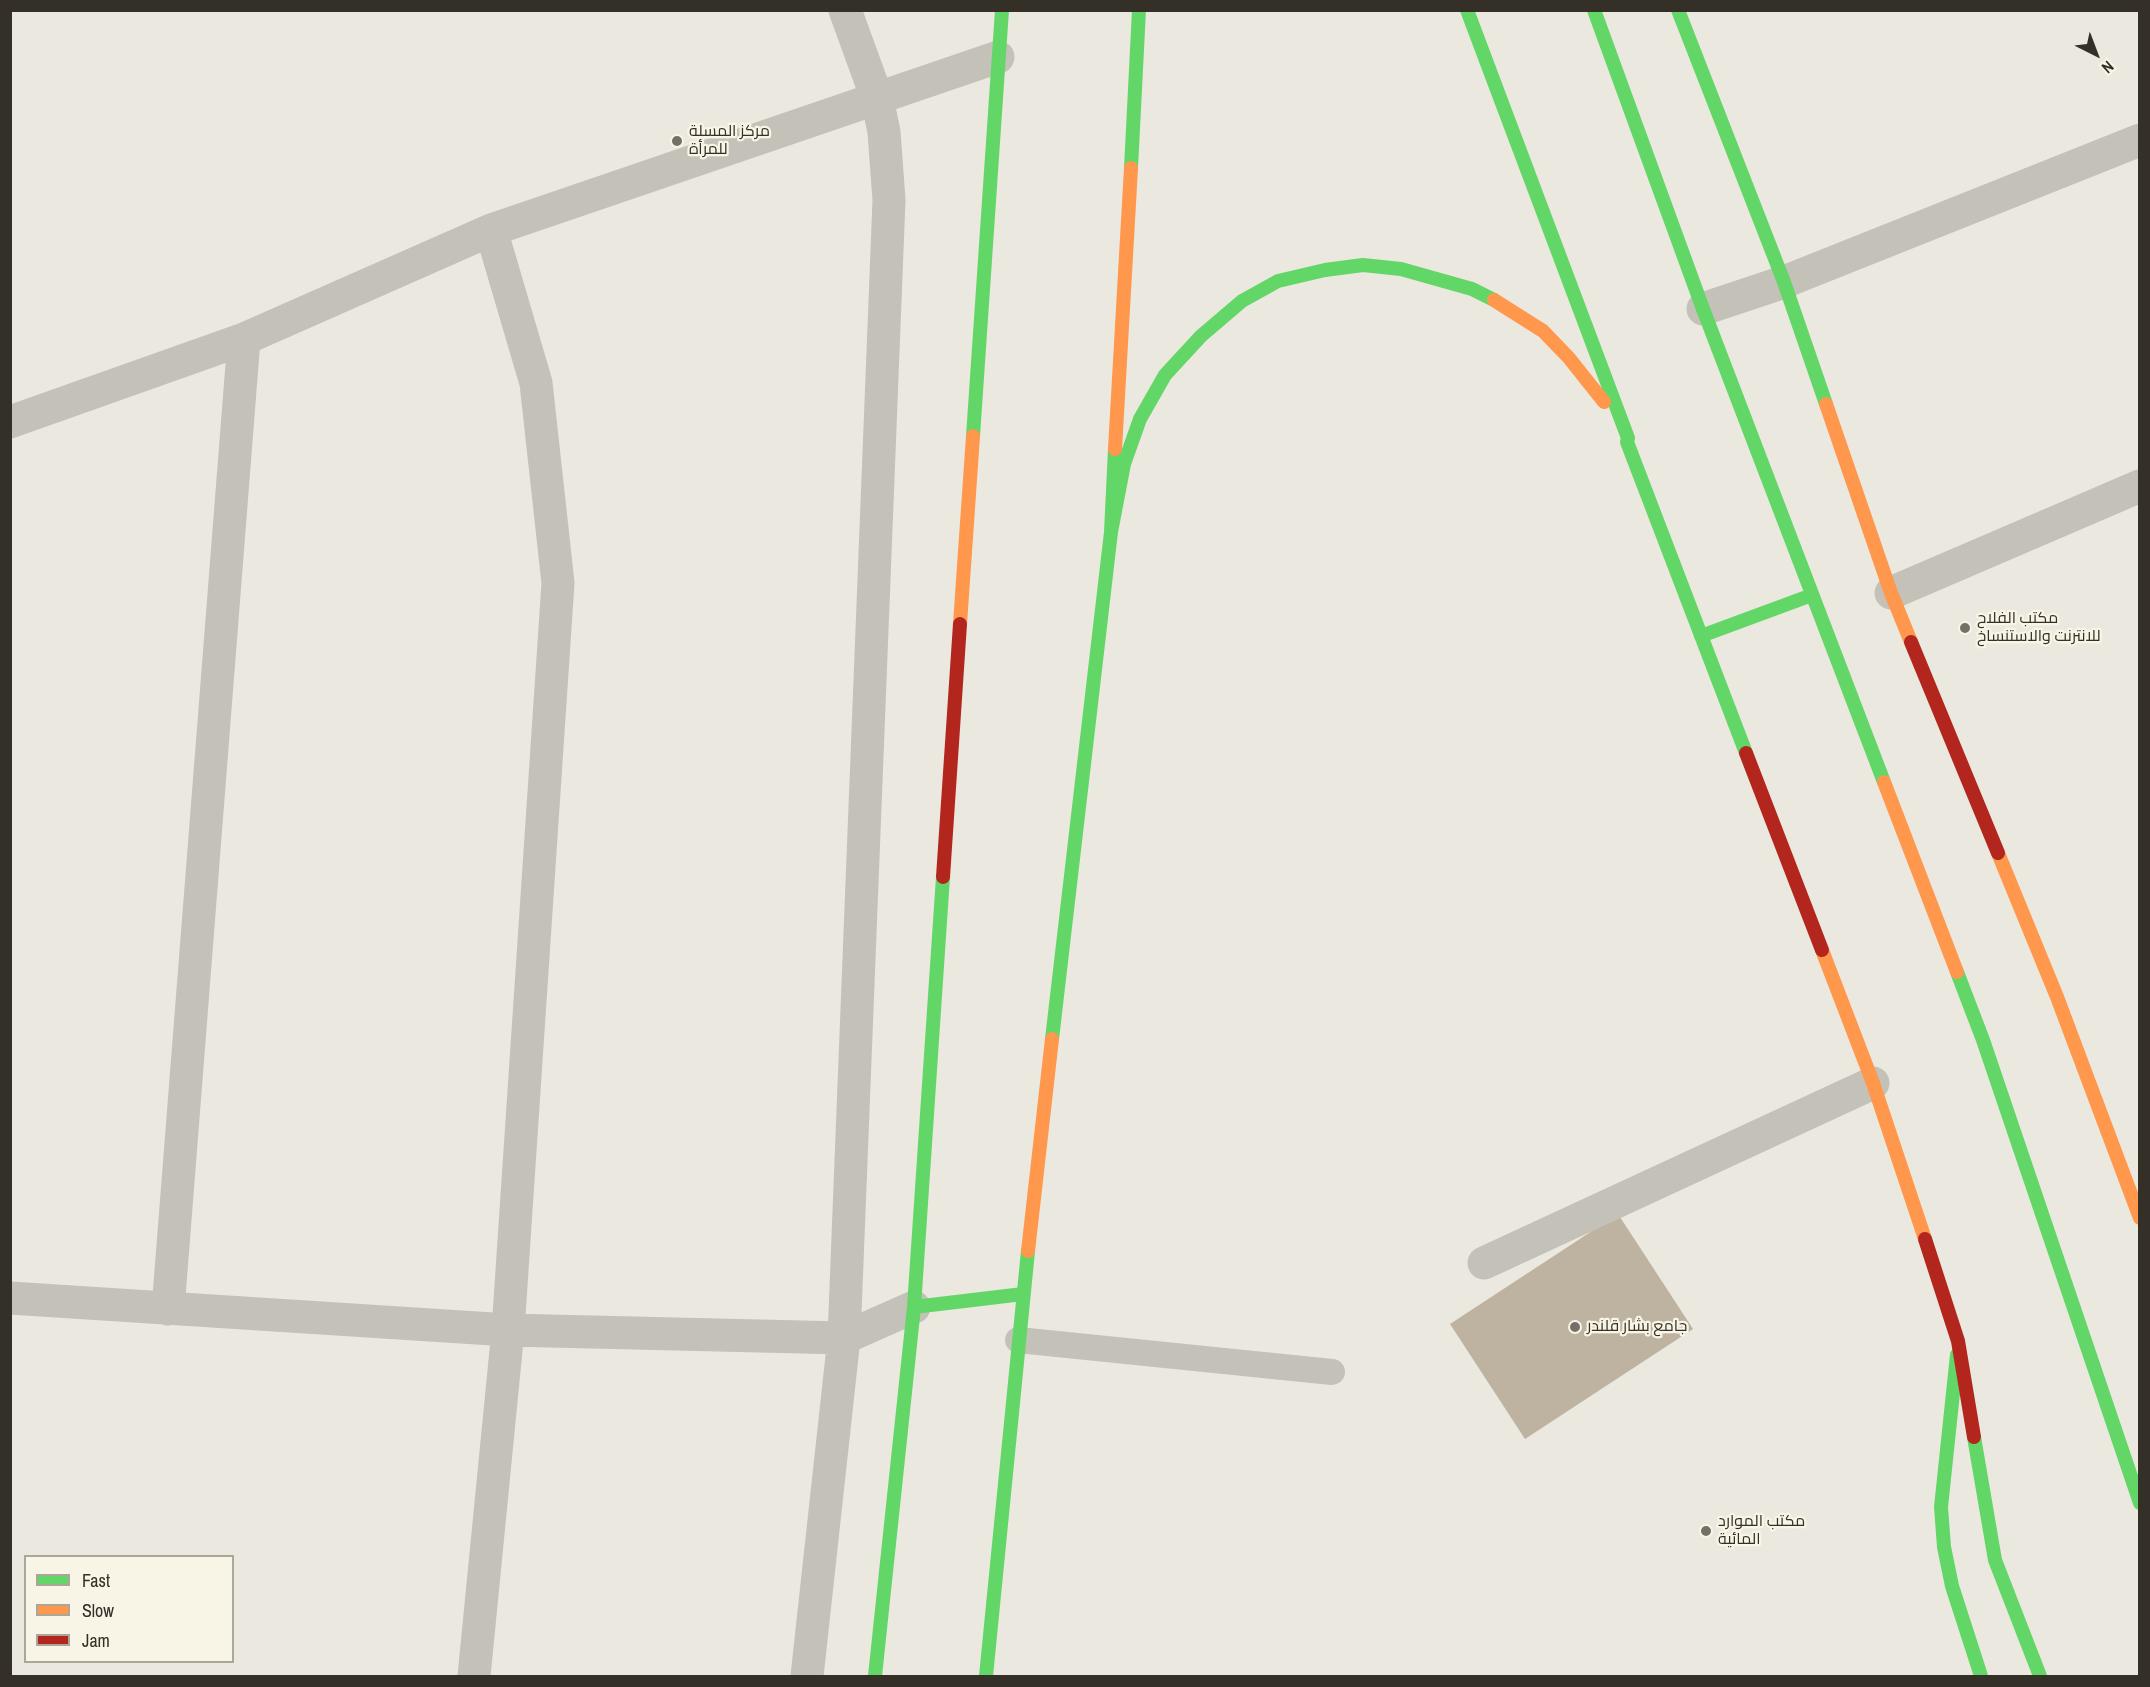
<!DOCTYPE html>
<html>
<head>
<meta charset="utf-8">
<style>
  body { margin:0 }
  #map { position:relative; width:2150px; height:1687px; overflow:hidden; background:#ebe8df; font-family:"Archivo Narrow",sans-serif }
  canvas { display:block }
  .frame { position:absolute; inset:0; border:12px solid #342f27; pointer-events:none }
  .legend { position:absolute; left:24px; top:1555px; width:210px; height:108px; box-sizing:border-box; background:#f8f5e6; border:2px solid #aaa69a; margin:0; padding:8px 10px; list-style:none; font-size:18px; color:#342f27 }
  .legend li { display:flex; align-items:center; gap:12px; height:30px }
  .legend b { width:30px; border:2px solid #aaa69a }
  .north { position:absolute; left:2066px; top:24px; width:60px; height:60px; -webkit-text-stroke:4px #f8f5e6; paint-order:stroke; rotate:138deg; font-size:16px; font-weight:700; line-height:24px; text-align:center; color:#342f27 }
  .north::after { content:''; display:block; margin:auto; width:21px; height:27px; background:#342f27; clip-path:polygon(50% 0,100% 100%,50% 72%,0 100%) }
</style>
</head>
<body>
<div id="map">
<canvas width="2150" height="1687"></canvas>
<div class="frame"></div>
<ul class="legend">
<li><b style="height:8px;background:#63d668"></b>Fast</li>
<li><b style="height:8px;background:#ff974d"></b>Slow</li>
<li><b style="height:8px;background:#b3261e"></b>Jam</li>
</ul>
<div class="north">N</div>
</div>
<script>
const ctx = document.querySelector('canvas').getContext('2d');
ctx.lineJoin = 'round';
function fill(path, color) { ctx.fillStyle = color; ctx.fill(path, 'evenodd'); }
const shape = rows => new Path2D(rows.map(r => 'M' + r).join(''));
function trace(path, color, width, dash) { ctx.strokeStyle = color; ctx.lineWidth = width; ctx.lineCap = dash ? 'butt' : 'round'; ctx.setLineDash(dash || []); ctx.stroke(path); }
function drawText(font, color, halo, rows, align = 'center') {
  ctx.font = font + ' "Archivo Narrow",Cairo,sans-serif'; ctx.lineWidth = 4.5; ctx.setLineDash([]); ctx.textBaseline = 'middle'; ctx.strokeStyle = halo; ctx.fillStyle = color; for (const [text, x, y, turn = 0] of rows) {
    ctx.save(); ctx.translate(x, y); ctx.rotate((+turn || 0) * Math.PI / 180); ctx.textAlign = isNaN(turn) ? turn : align; if (halo) ctx.strokeText(text, 0, 0); ctx.fillText(text, 0, 0); ctx.restore();
  }
}
const building = shape([
  [1618,1214,1693,1329,1525,1439,1450,1324]
]);
const lane = shape([
  [1018,1340,1332,1372]
]);
const street = shape([
  [1703,309,1784,282,2140,140],
  [10,422,244,339,491,230,998,57],
  [1891,593,2140,486],
  [1484,1263,1873,1083],
  [10,1298,508,1330,844,1338,914,1307],
  [168,1309,244,339],
  [474,1676,508,1330,558,583,536,383,491,230],
  [807,1676,844,1338,889,200,884,132,877,98,845,10]
]);
const fast = shape([
  [1467,10,1628,438,1627,442,1746,753],
  [1594,10,1703,309,1884,782],
  [1678,10,1784,282,1826,404],
  [1131,168,1139,10],
  [973,436,1002,10],
  [1111,532,1124,464,1140,419,1165,375,1201,336,1242,301,1278,281,1325,270,1363,265,1401,269,1472,289,1494,300],
  [1701,636,1812,595],
  [1957,972,1983,1040,2140,1503],
  [1052,1039,1111,532,1115,449],
  [914,1307,1023,1294],
  [1957,1355,1941,1507,1944,1547,1952,1586,1981,1676],
  [1974,1437,1995,1560,2040,1676],
  [875,1676,914,1307,943,877],
  [986,1676,1028,1251]
]);
const slow = shape([
  [1494,300,1543,331,1569,358,1604,402],
  [1826,404,1891,593,1911,642],
  [1115,449,1131,168],
  [960,624,973,436],
  [1884,782,1957,972],
  [1998,853,2057,997,2140,1218],
  [1822,950,1873,1083,1925,1239],
  [1028,1251,1052,1039]
]);
const jam = shape([
  [1911,642,1998,853],
  [1746,753,1822,950],
  [943,877,960,624],
  [1925,1239,1958,1341,1974,1437]
]);
const markers = [
  [677,141,6,"#747067"],
  [1965,628,6,"#747067"],
  [1575,1327,6,"#747067"],
  [1706,1531,6,"#747067"]
];
const poiNames = [
  ["مركز المسلة",689,132],
  ["للمرأة",689,150],
  ["مكتب الفلاح",1977,619],
  ["للانترنت والاستنساخ",1977,637],
  ["جامع بشار قلندر",1587,1327],
  ["مكتب الموارد",1718,1522],
  ["المائية",1718,1540]
];
fill(building, '#beb2a1');
trace(lane, '#c4c1b8', 26);
trace(street, '#c4c1b8', 33);
trace(fast, '#63d668', 14);
trace(slow, '#ff974d', 14);
trace(jam, '#b3261e', 14);
for (const [x, y, r, color] of markers) { const dot = new Path2D(); dot.arc(x, y, r, 0, 2 * Math.PI); ctx.fillStyle = color; ctx.fill(dot); trace(dot, '#f8f5e6', 2); }
drawText('16px', '#342f27', '#f8f5e6', poiNames, 'left');
</script>
</body>
</html>
